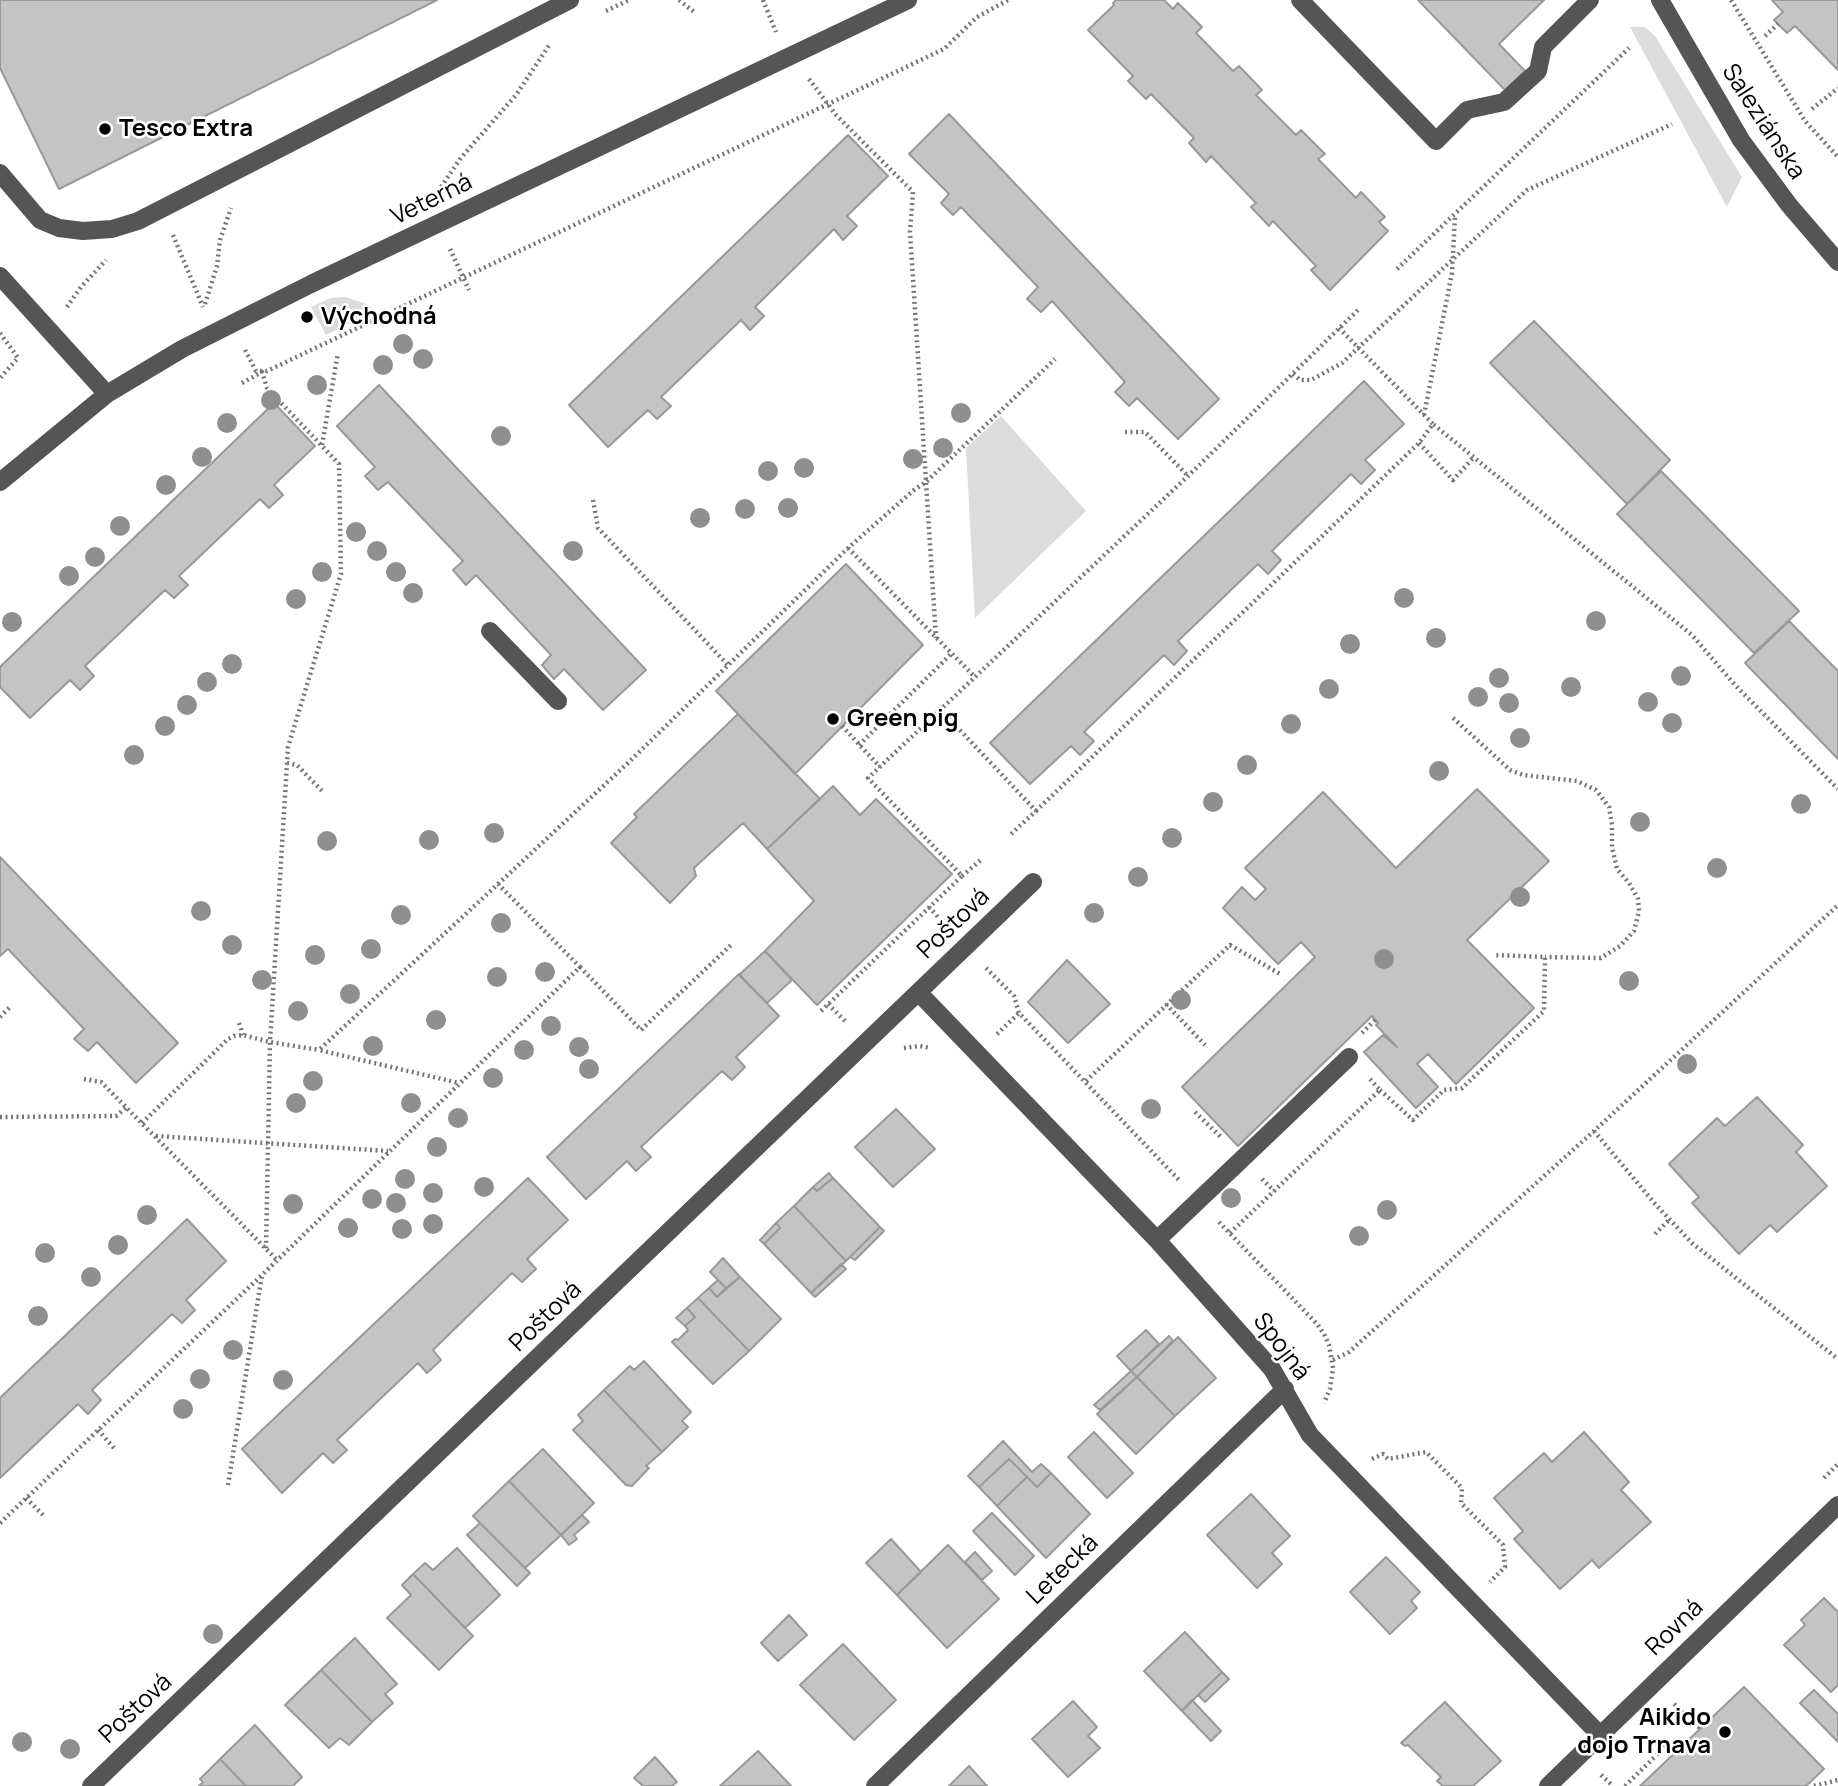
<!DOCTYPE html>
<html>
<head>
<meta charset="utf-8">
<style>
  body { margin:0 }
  canvas { display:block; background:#fff }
</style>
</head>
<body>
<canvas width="1838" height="1786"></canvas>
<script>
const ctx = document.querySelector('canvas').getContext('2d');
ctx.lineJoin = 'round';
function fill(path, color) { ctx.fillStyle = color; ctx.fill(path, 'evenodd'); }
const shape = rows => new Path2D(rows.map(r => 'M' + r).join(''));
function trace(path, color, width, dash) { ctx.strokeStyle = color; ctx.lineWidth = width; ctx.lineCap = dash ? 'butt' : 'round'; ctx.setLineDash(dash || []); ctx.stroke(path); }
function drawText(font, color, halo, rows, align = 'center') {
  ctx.font = font + ' Manrope,sans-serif'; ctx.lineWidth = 5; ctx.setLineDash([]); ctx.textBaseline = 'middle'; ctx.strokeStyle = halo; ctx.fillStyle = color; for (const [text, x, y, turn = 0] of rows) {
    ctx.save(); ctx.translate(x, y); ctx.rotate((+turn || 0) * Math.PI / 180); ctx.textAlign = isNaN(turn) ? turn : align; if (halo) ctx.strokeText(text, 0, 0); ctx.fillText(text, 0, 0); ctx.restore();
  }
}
const green = shape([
  [1630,27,1645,27,1655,36,1742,177,1727,207],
  [345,297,367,304,376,311,326,335,311,307,331,298],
  [1001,416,1086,511,975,618,966,448]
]);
const building = shape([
  [0,0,437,0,59,189,0,68,0,0],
  [1116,0,1164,0,1173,9,1178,3,1202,27,1196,33,1233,71,1239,66,1262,90,1256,95,1296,135,1301,130,1325,154,1318,159,1356,198,1361,192,1385,217,1379,222,1388,231,1330,290,1311,270,1316,266,1273,221,1269,226,1251,207,1256,203,1211,156,1206,162,1189,143,1194,138,1151,94,1146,99,1128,81,1133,76,1088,30,1114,5,1113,3,1116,0],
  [1418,0,1544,0,1499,44,1525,71,1505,90,1418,0],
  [1772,0,1838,0,1838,70,1795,26,1787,33,1774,20,1783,12,1772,0],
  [949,114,1219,399,1178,439,1137,398,1129,406,1115,392,1125,382,1052,301,1041,312,1027,299,1038,287,961,207,953,215,941,203,949,194,909,154,949,114],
  [848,135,888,176,847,216,857,226,843,240,834,229,755,307,764,316,750,330,741,320,661,397,671,406,657,419,648,410,608,447,569,405,848,135],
  [1534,321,1670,460,1627,504,1490,363,1534,321],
  [1364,381,1404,424,1365,460,1375,470,1361,484,1351,474,1272,551,1281,560,1268,574,1258,564,1178,641,1187,651,1174,665,1164,655,1084,732,1094,741,1080,755,1071,746,1030,784,990,743,1364,381],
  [379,385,646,670,603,710,564,669,554,679,542,665,551,655,476,575,466,585,453,570,463,561,388,482,378,490,365,476,375,467,337,426,379,385],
  [274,403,315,446,274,485,283,495,269,508,260,499,179,576,188,585,174,598,165,590,85,666,94,676,80,690,70,680,30,718,0,687,0,667,274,403],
  [1661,471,1799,611,1754,653,1617,514,1661,471],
  [846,564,923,645,795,774,716,691,846,564],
  [1789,621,1838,671,1838,759,1745,663,1789,621],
  [738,714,820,799,767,849,743,823,694,868,696,876,670,903,611,843,637,817,634,814,738,714],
  [833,786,860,815,876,799,952,874,817,1005,765,951,814,901,767,849,833,786],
  [1477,789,1549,861,1467,940,1534,1008,1456,1084,1428,1054,1417,1064,1438,1087,1416,1108,1364,1052,1383,1035,1397,1047,1376,1025,1378,1023,1372,1016,1238,1146,1182,1087,1315,957,1301,942,1278,964,1223,908,1242,887,1255,900,1266,889,1245,868,1323,792,1396,868,1477,789],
  [0,857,178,1043,136,1083,97,1042,88,1051,74,1039,84,1029,8,949,0,956,0,857],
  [765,951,792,980,767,1003,739,975,765,951],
  [1067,960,1110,1004,1068,1043,1028,1002,1067,960],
  [739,974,779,1016,736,1057,745,1067,732,1080,722,1071,641,1147,651,1157,636,1171,627,1161,586,1199,547,1157,739,974],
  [1757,1097,1803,1145,1796,1152,1827,1186,1777,1232,1770,1225,1739,1254,1692,1203,1699,1197,1669,1164,1717,1118,1725,1126,1757,1097],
  [896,1109,935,1149,893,1187,855,1147,896,1109],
  [829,1173,833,1178,817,1191,813,1187,829,1173],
  [528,1178,568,1220,527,1259,536,1269,522,1282,512,1273,433,1350,441,1360,427,1373,418,1363,337,1440,347,1450,333,1463,323,1453,282,1493,242,1449,528,1178],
  [833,1178,880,1227,846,1261,794,1206,813,1187,817,1191,833,1178],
  [794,1206,846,1261,811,1293,764,1244,780,1228,776,1223,794,1206],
  [187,1219,226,1261,186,1300,195,1310,182,1323,172,1314,92,1390,101,1400,88,1414,78,1404,0,1478,0,1398,187,1219],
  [776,1223,780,1228,764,1244,760,1240,776,1223],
  [880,1227,884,1231,855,1260,850,1257,880,1227],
  [723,1258,740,1277,726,1288,710,1272,723,1258],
  [841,1264,846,1269,815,1297,811,1293,841,1264],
  [740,1277,781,1319,749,1351,698,1298,709,1288,717,1297,740,1277],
  [718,1280,726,1288,717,1297,709,1288,718,1280],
  [698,1298,749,1351,713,1384,672,1342,675,1339,678,1340,688,1330,685,1326,695,1317,687,1308,698,1298],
  [687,1308,695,1317,685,1326,676,1318,687,1308],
  [1146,1330,1159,1344,1131,1371,1117,1356,1146,1330],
  [1169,1336,1173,1341,1137,1377,1131,1371,1169,1336],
  [1178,1337,1216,1378,1175,1416,1137,1377,1178,1337],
  [644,1361,691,1412,682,1421,688,1427,662,1452,604,1390,630,1366,634,1370,644,1361],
  [1131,1371,1137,1377,1100,1410,1094,1405,1131,1371],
  [1137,1377,1175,1416,1136,1454,1097,1414,1137,1377],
  [604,1390,662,1452,646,1466,649,1468,632,1486,626,1485,573,1430,583,1421,578,1415,604,1390],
  [1094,1432,1133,1473,1107,1498,1068,1457,1094,1432],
  [1584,1432,1629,1482,1621,1490,1651,1522,1599,1568,1592,1560,1560,1589,1514,1539,1523,1531,1494,1498,1544,1453,1552,1462,1584,1432],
  [1003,1441,1032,1472,1041,1464,1051,1473,1037,1487,1009,1459,979,1487,968,1476,1003,1441],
  [543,1449,594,1503,561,1535,509,1481,543,1449],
  [1009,1459,1027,1477,997,1506,979,1487,1009,1459],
  [1051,1473,1090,1514,1046,1558,997,1506,1027,1477,1037,1487,1051,1473],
  [509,1481,561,1535,525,1568,473,1516,509,1481],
  [1251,1494,1290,1536,1272,1553,1282,1564,1257,1588,1207,1535,1251,1494],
  [992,1513,1034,1556,1015,1575,973,1531,992,1513],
  [582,1515,589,1522,574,1535,577,1539,569,1545,561,1535,582,1515],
  [480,1523,530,1573,517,1586,467,1535,480,1523],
  [891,1539,921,1572,897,1595,866,1563,891,1539],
  [948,1545,999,1599,947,1648,897,1595,948,1545],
  [457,1548,500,1595,465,1628,413,1574,425,1563,433,1570,457,1548],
  [975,1552,992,1571,982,1580,965,1562,975,1552],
  [1386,1557,1420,1592,1411,1601,1417,1608,1390,1634,1350,1592,1386,1557],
  [413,1574,473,1636,439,1670,387,1618,411,1595,402,1585,413,1574],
  [1824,1598,1838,1612,1838,1685,1831,1692,1784,1645,1805,1625,1801,1620,1824,1598],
  [789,1615,807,1635,778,1661,761,1643,789,1615],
  [1185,1632,1222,1672,1182,1711,1144,1671,1185,1632],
  [355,1638,397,1684,385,1694,393,1703,372,1722,321,1670,355,1638],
  [843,1644,896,1700,854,1740,800,1685,843,1644],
  [321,1670,372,1722,349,1745,340,1738,329,1748,285,1705,321,1670],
  [1222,1672,1229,1679,1205,1702,1198,1695,1222,1672],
  [1744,1687,1824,1769,1806,1786,1640,1786,1744,1687],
  [1814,1690,1838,1714,1838,1742,1800,1703,1814,1690],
  [1192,1700,1221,1731,1211,1741,1182,1711,1192,1700],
  [1073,1701,1097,1727,1088,1736,1100,1748,1068,1777,1032,1739,1073,1701],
  [1445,1702,1501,1761,1473,1786,1443,1786,1437,1781,1441,1777,1408,1745,1405,1746,1401,1743,1445,1702],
  [255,1725,302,1777,293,1786,246,1786,220,1759,255,1725],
  [758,1751,791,1786,720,1786,758,1751],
  [655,1757,677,1782,672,1786,643,1786,634,1778,655,1757],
  [220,1759,246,1786,199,1786,203,1782,200,1779,220,1759],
  [969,1766,987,1786,949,1786,969,1766]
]);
const path = shape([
  [679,0,694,12],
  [763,0,776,32],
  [1731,0,1805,121,1838,157],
  [606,11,629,0],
  [1765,36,1778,24],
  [809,79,836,115,913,192,910,232,936,638],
  [1812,109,1838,88],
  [441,187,460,159,516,95,550,44],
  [173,235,203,307],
  [450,249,469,290],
  [1397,269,1629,48],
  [205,304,217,266,220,240,231,208],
  [67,307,81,287,106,260],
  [1339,328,1433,424],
  [0,333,18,358,0,378],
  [245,350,256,371,267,371,944,49,977,17,1008,0],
  [1293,374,1300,380,1311,380,1342,363,1527,190,1672,124],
  [242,383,262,372,267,388,339,464,341,574,288,747,270,1042,266,1249],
  [1424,415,1452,273,1455,216],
  [1125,432,1145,432,1188,476],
  [1419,443,1453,480,1474,457],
  [322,445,338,353],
  [593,500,598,528,728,665],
  [848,548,975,677],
  [941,710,1036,811,1011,834],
  [1453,718,1510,770,1523,775,1577,781,1596,790,1609,807,1612,825,1612,847,1617,869,1629,883,1638,899,1639,911,1634,931,1620,946,1601,958,1545,957],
  [842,726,880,767],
  [859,745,951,654],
  [287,763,297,765,323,792],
  [1036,811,1419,443,1433,424,1692,635,1735,685,1838,789],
  [962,876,982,859],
  [498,884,629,762,848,548,914,490,926,482,1055,359],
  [929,907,946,926],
  [580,967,641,1030,731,945],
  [986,968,1014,996,1019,1013,1179,1180],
  [828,1004,845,1021],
  [1166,1004,1205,1045],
  [821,1011,962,876,868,778,1188,476,1360,308],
  [0,1017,11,1006],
  [239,1023,243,1035],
  [1362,1033,1375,1020],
  [997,1034,1019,1013],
  [904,1048,920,1046,930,1048],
  [84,1079,101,1082,276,1259],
  [1086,1081,1230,945,1282,975],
  [1380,1090,1413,1120,1444,1090,1462,1088,1544,1011,1545,957,1493,955],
  [1195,1112,1222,1138],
  [0,1117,116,1116,127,1107],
  [142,1123,228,1039,234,1036,243,1035,270,1042,319,1050],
  [1594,1131,1656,1205,1692,1243,1838,1359],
  [156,1136,388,1151],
  [1262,1179,1274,1191],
  [1219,1222,1318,1325,1325,1336,1329,1345,1333,1368,1330,1389,1324,1403],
  [1230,1233,1380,1090,1369,1078],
  [1655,1234,1670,1219],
  [1333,1360,1349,1352,1594,1131,1838,905],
  [98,1430,114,1448],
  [1372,1459,1383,1454,1388,1459,1426,1452,1462,1488,1461,1503,1503,1545,1505,1567,1490,1582],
  [1824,1478,1838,1464],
  [228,1485,262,1275],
  [26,1498,43,1515],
  [0,1523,263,1274,580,967,498,884,319,1050,459,1083],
  [1674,1704,1700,1728],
  [1601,1775,1613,1786],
  [1625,1786,1671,1741,1679,1749],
  [1814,1786,1838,1780]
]);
const minor = shape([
  [1300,0,1436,141,1467,110,1504,102,1538,71,1543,47,1590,0],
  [1660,0,1741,140,1789,205,1838,262],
  [0,173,40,220,59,228,83,231,112,229,138,221,570,0],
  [0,276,107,394],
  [0,482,107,394,182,349,311,284,908,0],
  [490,631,558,701],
  [919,993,1157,1240,1272,1369,1310,1435,1600,1735],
  [1157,1240,1349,1057],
  [91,1786,1033,882],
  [875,1786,1285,1389],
  [1548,1786,1838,1505]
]);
const trees = [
  [403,344],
  [423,359],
  [383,365],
  [317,385],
  [271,400],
  [961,413],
  [227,423],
  [501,436],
  [943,448],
  [202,457],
  [913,459],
  [804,468],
  [768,471],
  [166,485],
  [788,508],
  [745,509],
  [700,518],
  [120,526],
  [356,532],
  [377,551],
  [573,551],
  [95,557],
  [322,572],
  [396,572],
  [69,576],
  [413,593],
  [1404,598],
  [296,599],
  [1596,621],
  [12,622],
  [1436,638],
  [1350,644],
  [232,664],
  [1681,676],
  [1499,678],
  [207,682],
  [1571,687],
  [1329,689],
  [1478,697],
  [1648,702],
  [1509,703],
  [187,705],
  [1672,723],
  [1291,724],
  [165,726],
  [1520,738],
  [134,755],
  [1247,765],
  [1439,771],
  [1213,802],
  [1801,804],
  [1640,822],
  [494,833],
  [1172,838],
  [429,840],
  [327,841],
  [1717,868],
  [1138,877],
  [1520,897],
  [201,911],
  [1094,913],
  [401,915],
  [501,923],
  [232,945],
  [371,949],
  [315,955],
  [1384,959],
  [545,972],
  [497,977],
  [262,980],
  [1629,981],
  [350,994],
  [1181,1000],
  [298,1011],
  [436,1020],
  [551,1026],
  [373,1046],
  [579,1047],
  [524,1050],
  [1687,1064],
  [589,1069],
  [493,1078],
  [313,1081],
  [296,1103],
  [411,1103],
  [1151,1109],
  [458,1118],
  [437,1147],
  [405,1179],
  [484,1187],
  [433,1193],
  [1231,1198],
  [372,1199],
  [396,1203],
  [293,1204],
  [1387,1210],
  [147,1215],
  [433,1224],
  [348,1228],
  [402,1229],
  [1359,1236],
  [118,1245],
  [45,1253],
  [91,1277],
  [38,1316],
  [233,1350],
  [200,1379],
  [283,1380],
  [183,1409],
  [213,1634],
  [22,1742],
  [70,1749]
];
const markers = [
  [105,129,7,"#000"],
  [307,317,7,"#000"],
  [833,719,7,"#000"],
  [1725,1732,7,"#000"]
];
const streetNames = [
  ["Saleziánska",1763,122,57],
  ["Veterná",432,200,-26],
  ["Poštová",954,924,-44],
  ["Poštová",546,1317,-44],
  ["Spojná",1281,1347,53],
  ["Letecká",1063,1570,-44],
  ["Rovná",1675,1628,-44],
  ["Poštová",136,1709,-43]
];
const poiNames = [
  ["Tesco Extra",119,129],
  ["Východná",321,317],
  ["Green pig",847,719],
  ["Aikido",1711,1718,"right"],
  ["dojo Trnava",1711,1746,"right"]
];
fill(green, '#dcdcdc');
fill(building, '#c4c4c4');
trace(building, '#999', 2);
trace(path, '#777', 4.5, [2, 3.5]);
trace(minor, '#555', 18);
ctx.fillStyle = '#8f8f8f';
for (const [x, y] of trees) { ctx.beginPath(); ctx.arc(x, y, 10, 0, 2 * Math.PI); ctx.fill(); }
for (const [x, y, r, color] of markers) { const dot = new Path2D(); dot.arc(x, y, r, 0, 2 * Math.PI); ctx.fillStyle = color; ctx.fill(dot); trace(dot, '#fff', 2.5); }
drawText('24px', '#000', '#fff', streetNames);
drawText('bold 24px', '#000', '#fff', poiNames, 'left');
</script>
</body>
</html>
